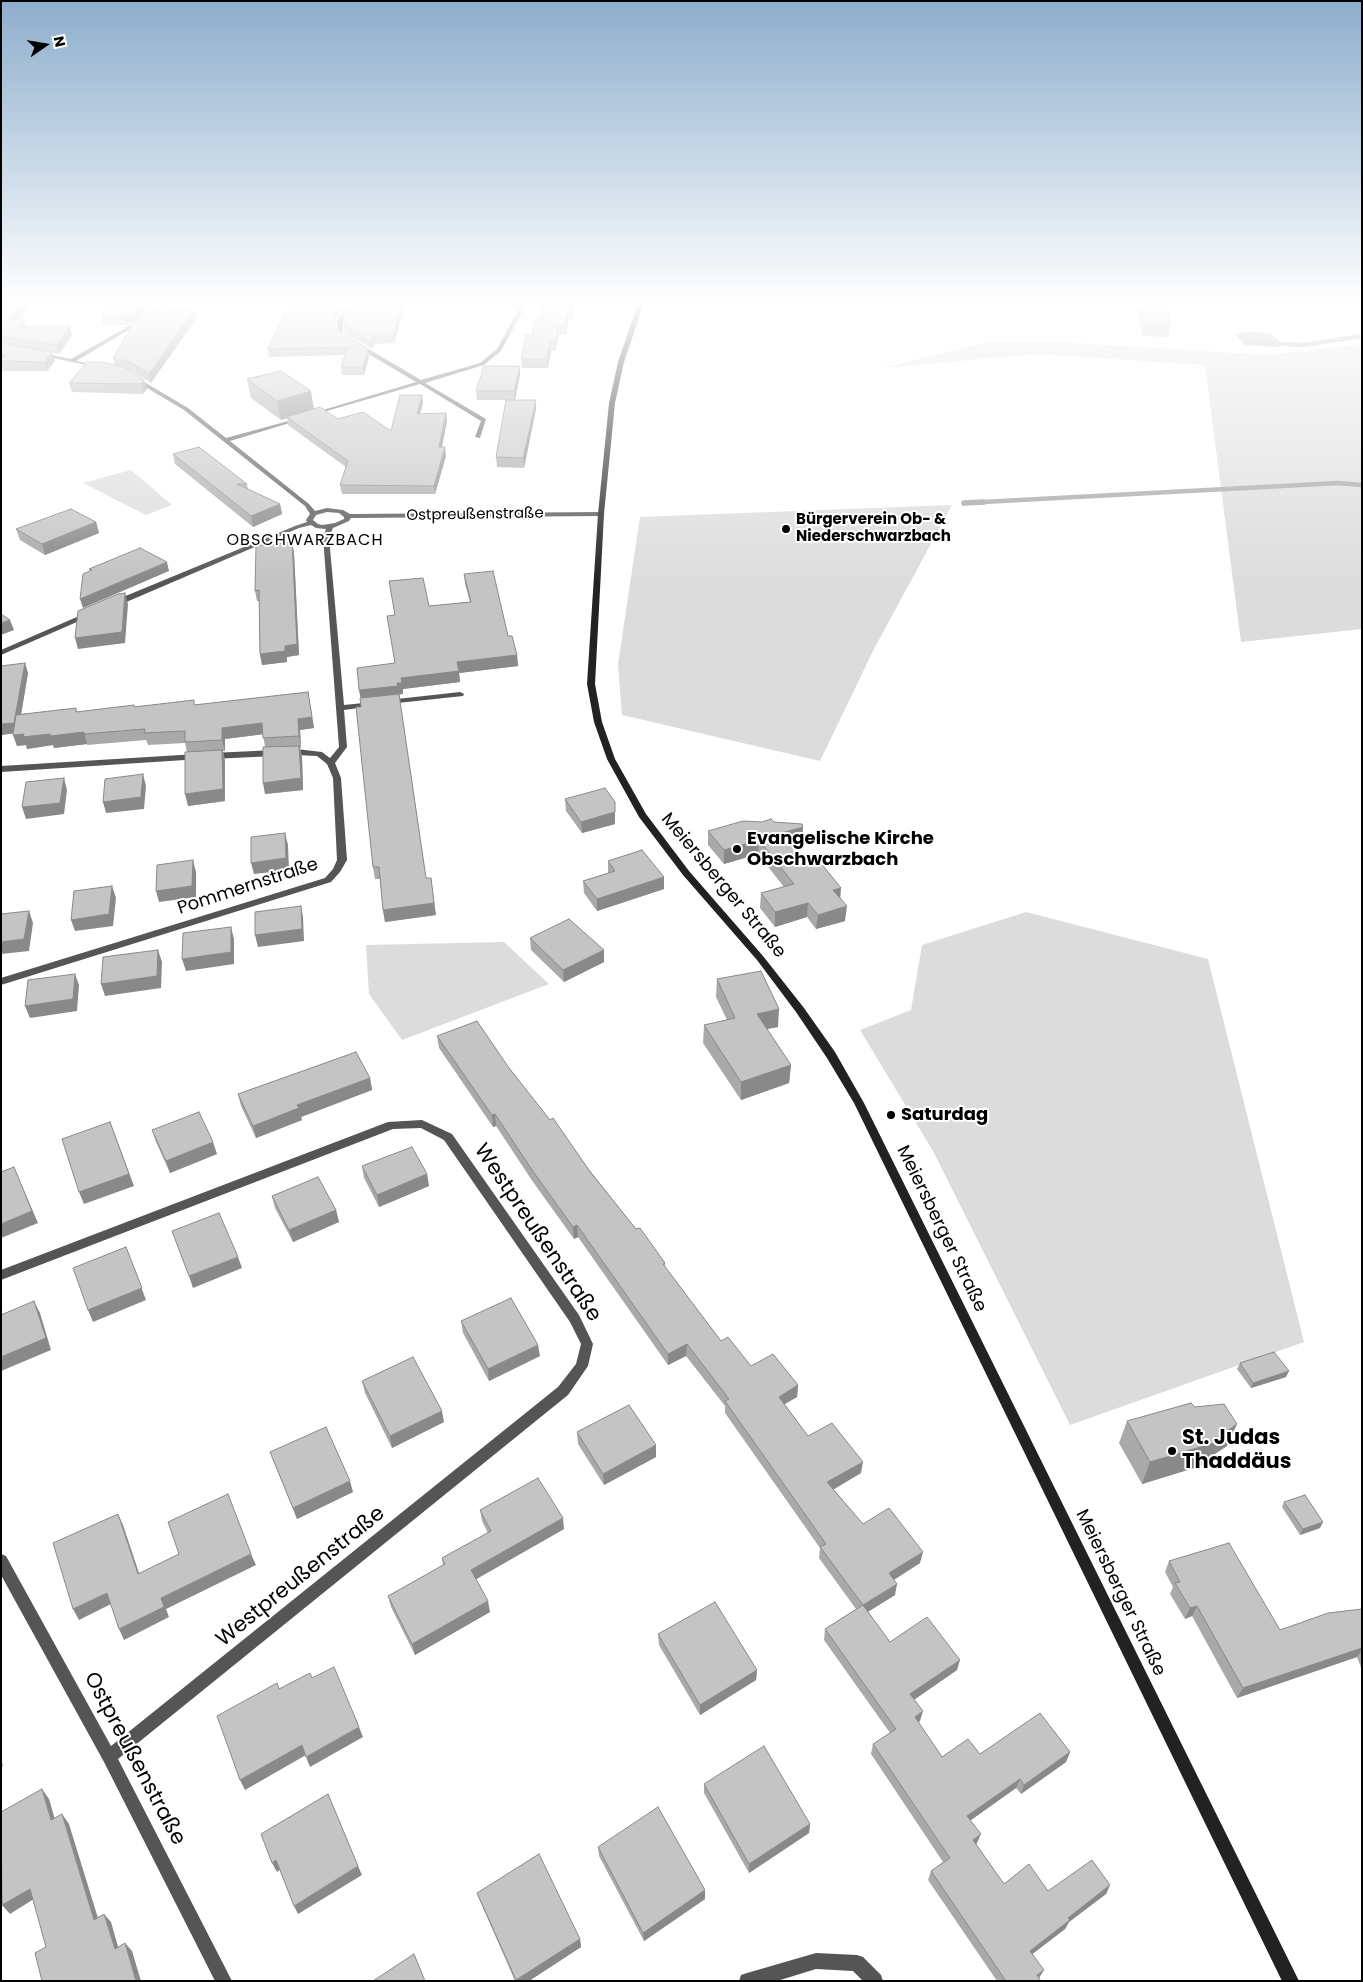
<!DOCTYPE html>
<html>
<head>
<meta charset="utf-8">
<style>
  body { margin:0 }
  #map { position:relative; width:1363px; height:1982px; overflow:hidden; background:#fff; font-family:Poppins,sans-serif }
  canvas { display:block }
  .frame { position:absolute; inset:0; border:2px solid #000; pointer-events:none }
  .north { position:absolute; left:20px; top:20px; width:50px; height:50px; -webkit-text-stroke:4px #fff; paint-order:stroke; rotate:77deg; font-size:14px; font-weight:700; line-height:20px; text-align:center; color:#000 }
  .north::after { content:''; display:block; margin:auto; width:18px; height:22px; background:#000; clip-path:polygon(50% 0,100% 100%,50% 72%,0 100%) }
</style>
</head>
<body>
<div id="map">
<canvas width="1363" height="1982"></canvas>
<div class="frame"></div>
<div class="north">N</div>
</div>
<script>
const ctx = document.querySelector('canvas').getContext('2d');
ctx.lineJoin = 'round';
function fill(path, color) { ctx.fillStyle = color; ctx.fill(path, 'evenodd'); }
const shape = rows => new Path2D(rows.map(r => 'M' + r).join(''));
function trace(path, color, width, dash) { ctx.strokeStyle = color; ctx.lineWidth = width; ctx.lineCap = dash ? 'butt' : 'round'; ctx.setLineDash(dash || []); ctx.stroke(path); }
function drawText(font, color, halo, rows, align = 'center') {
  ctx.font = font + ' Poppins,sans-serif'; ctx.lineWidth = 4; ctx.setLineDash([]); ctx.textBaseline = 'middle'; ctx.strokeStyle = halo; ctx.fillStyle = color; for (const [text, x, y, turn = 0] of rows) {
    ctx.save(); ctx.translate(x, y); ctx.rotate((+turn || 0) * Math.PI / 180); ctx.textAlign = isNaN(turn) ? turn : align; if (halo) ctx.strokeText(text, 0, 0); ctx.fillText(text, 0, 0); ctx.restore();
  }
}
const green = shape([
  [988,342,1057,342,1269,355,1362,344,1362,629,1241,642,1205,365,1037,354,882,368],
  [131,470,172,505,146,515,83,483],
  [952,505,874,649,820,761,622,715,618,664,640,517],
  [1026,912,1208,959,1304,1342,1070,1425,933,1151,860,1030,911,1010,922,945],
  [504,942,549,984,402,1040,369,994,366,945]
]);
const water = shape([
  [1244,332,1270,333,1283,344,1278,347,1245,345,1236,335]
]);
const streamFar1 = shape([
  [1283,344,1303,345,1362,336],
  [964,503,1338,483,1362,485]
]);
const stream = shape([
  [964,503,984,502]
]);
const minor = shape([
  [169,303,175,303,76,361,101,366,101,368,39,355,42,353,71,359,169,303],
  [347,303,352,303,343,322,343,334,421,380,480,363,497,349,522,303,527,303,501,351,484,365,425,383,486,419,480,438,475,437,481,421,420,384,313,415,313,413,416,382,338,336,337,322,347,303],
  [134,376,188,408,226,438,303,417,303,419,230,441,309,504,315,511,327,508,343,510,350,514,601,512,604,514,601,516,351,518,349,521,333,528,329,537,344,705,373,702,377,704,373,706,344,710,347,747,335,763,341,778,347,860,340,872,331,882,1,985,1,978,325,878,333,869,337,860,333,778,327,764,317,756,296,755,212,759,208,756,212,753,296,749,322,752,330,758,339,747,323,537,326,529,316,528,311,525,299,528,117,606,111,606,111,602,295,526,307,522,306,520,310,514,305,506,184,410,132,379,132,377,134,376],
  [327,512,339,513,344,517,344,519,335,523,322,525,318,524,313,520,316,515,327,512],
  [86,613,92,613,93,615,1,655,1,650,86,613],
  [460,692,464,694,463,696,388,704,384,702,388,700,460,692],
  [197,754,200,755,200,759,1,772,1,766,197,754],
  [422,1120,452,1134,579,1315,593,1344,588,1366,568,1395,118,1759,232,1981,215,1981,104,1762,1,1575,1,1554,6,1556,111,1746,558,1387,576,1364,581,1344,570,1322,444,1140,421,1128,393,1129,1,1280,1,1270,388,1122,422,1120],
  [816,1953,857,1955,863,1957,881,1975,883,1981,863,1981,853,1971,816,1969,777,1981,739,1981,741,1975,747,1973,816,1953]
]);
const secondary = shape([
  [638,303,644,303,624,362,615,403,604,514,595,684,602,722,615,759,646,814,689,871,763,956,804,1008,835,1052,864,1103,1299,1981,1282,1981,854,1103,827,1058,796,1012,757,960,683,875,639,817,607,759,594,722,587,684,598,514,609,403,618,362,638,303]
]);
const wall = shape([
  [1,303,33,303,20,318,26,327,72,335,59,354,52,353,55,361,47,371,2,371,1,368],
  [113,303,151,303,141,315,194,310,196,319,151,383,132,371,130,371,144,380,147,389,143,394,72,392,69,383,115,365,113,358,136,320,127,325,103,325,101,316],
  [290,303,345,303,335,321,336,329,369,357,364,375,342,375,341,367,345,355,269,357,268,349],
  [349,303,406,303,394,343,374,344,372,349,345,333,344,325],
  [549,303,580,303,580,304,574,304,572,320,568,320,566,335,558,335,556,351,551,351,548,368,522,368,521,359,540,319],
  [1134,303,1164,303,1171,325,1168,337,1143,336],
  [520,366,520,375,515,400,536,400,536,409,524,468,497,467,496,457,506,400,477,400,476,391],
  [247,379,338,419,391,431,422,395,423,403,420,414,446,413,447,421,442,447,446,456,435,494,342,494,340,485,346,467,288,425,287,418,281,420,251,398],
  [173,454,247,484,248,489,280,504,282,514,253,527,175,464],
  [96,522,99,533,45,555,20,540,16,529],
  [292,542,294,553,299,655,287,657,287,662,262,665,260,654,259,601,257,601,255,591],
  [464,574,508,636,517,655,518,666,459,673,460,682,403,689,403,694,399,694,426,878,436,915,385,922,383,910,380,879,375,879,373,867,361,707,395,663,429,606,470,602,465,584],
  [1,666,28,673,21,714,76,708,77,712,134,707,195,705,308,692,314,728,300,730,301,748,300,748,302,757,303,790,265,794,265,747,263,734,225,739,225,751,223,751,225,761,225,801,188,806,187,752,185,743,148,745,146,740,87,745,87,744,54,748,53,745,27,749,26,745,17,746,13,733,1,735],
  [565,799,615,824,582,833,566,811],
  [774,822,803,827,802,842,791,844,808,865,840,899,845,921,816,929,807,917,775,927,760,908,761,893,784,887,758,854,724,864,708,845,708,831],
  [608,861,664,889,597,911,584,893,583,881,608,873],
  [530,938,604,950,604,962,564,982,531,950],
  [717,979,778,1027,767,1029,791,1065,789,1083,741,1100,703,1043,704,1025,727,1020,716,997],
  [437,1036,509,1068,636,1229,665,1263,665,1268,721,1341,751,1366,798,1385,797,1397,784,1404,808,1436,861,1473,833,1489,863,1524,920,1563,894,1580,895,1595,868,1612,890,1642,957,1670,915,1699,920,1721,918,1722,942,1757,980,1754,1070,1752,1066,1762,1021,1794,1016,1788,971,1820,977,1843,976,1844,1004,1884,1048,1891,1110,1885,1106,1894,1069,1922,1065,1929,1032,1954,1039,1979,1041,1981,997,1981,928,1880,931,1871,943,1862,871,1754,873,1744,890,1733,824,1640,825,1629,856,1609,819,1558,820,1548,725,1413,725,1406,686,1356,668,1365,578,1237,574,1239,533,1182,496,1126,493,1127,439,1048],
  [370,1078,372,1090,301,1117,302,1120,256,1138,241,1106,238,1094],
  [152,1130,217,1154,170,1173,156,1142],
  [362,1166,427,1174,429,1186,379,1207,364,1178],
  [272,1196,336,1210,339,1222,293,1242,275,1208],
  [461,1321,540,1356,489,1381,463,1333],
  [1240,1363,1286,1377,1251,1388,1237,1369],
  [362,1381,444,1422,392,1448,365,1393],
  [1127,1421,1227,1446,1210,1457,1207,1464,1142,1484,1119,1443],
  [577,1432,656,1445,656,1457,604,1485,578,1444],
  [270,1452,353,1492,297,1519],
  [1284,1502,1320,1528,1300,1535,1282,1507],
  [480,1510,564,1529,476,1579,490,1612,415,1655,391,1607,388,1596,443,1565,442,1558,488,1533,482,1521],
  [1169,1561,1280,1630,1362,1609,1362,1670,1357,1657,1237,1698,1192,1616,1185,1619,1170,1594,1173,1587,1165,1572],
  [658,1634,757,1670,756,1680,700,1715,659,1645],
  [704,1784,810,1824,809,1833,749,1873,704,1793],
  [598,1847,705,1899,644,1941,599,1856],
  [477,1893,580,1939,581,1947,529,1981,515,1981,480,1901]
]);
const shadedWall = shape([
  [23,303,33,303,13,328,10,319],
  [141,303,151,303,138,319,127,325,125,316],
  [340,303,345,303,335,321,336,336,334,313],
  [403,303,406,303,394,343,393,336],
  [573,303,574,303,572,320,571,311],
  [194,310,196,319,151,383,149,374],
  [568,311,568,320,566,335,565,326],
  [23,318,26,327,17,327],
  [70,326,72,335,59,354,57,345],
  [558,326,558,335,556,351,556,342],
  [373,336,374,344,372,349,371,341],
  [550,342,551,351,548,368,547,359],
  [368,349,369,357,364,375,363,367],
  [52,352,55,361,47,371,45,362],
  [520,366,520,375,515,400,514,391],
  [144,380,147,389,143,394,141,384],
  [311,391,314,410,281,420,277,401],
  [422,395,423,403,418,422,417,414],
  [536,400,536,409,524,468,523,458],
  [446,413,447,421,440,456,439,447],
  [445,447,446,456,435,494,434,486],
  [280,504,282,514,253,527,251,516],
  [96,522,99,533,45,555,42,544],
  [292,542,294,553,299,655,287,657,287,662,262,665,260,654,285,646],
  [167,562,169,571,83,608,80,599],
  [125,593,128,604,125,643,78,649,75,638],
  [10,620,14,630,1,635,1,623],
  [517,655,518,666,459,673,460,682,403,689,403,694,361,701,359,690,397,683,401,678,457,662],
  [25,663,28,673,18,733,1,735,1,724],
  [308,692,314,728,300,730,301,748,299,736,298,719],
  [262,723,265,734,225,739,225,751,222,740,222,728],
  [84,732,87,744,54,748,53,745,27,749,26,745,17,746,13,735,24,734],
  [299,746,302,757,303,790,265,794,263,783],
  [222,750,225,761,225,801,188,806,185,794],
  [143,774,146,786,144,809,106,813,103,802],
  [64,778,67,790,64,814,26,819,22,807],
  [615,802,615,824,582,833,581,822],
  [803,827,802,842,782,847,782,833],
  [285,833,288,845,289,870,254,874,251,863],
  [759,840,758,854,724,864,724,850],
  [193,860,196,872,196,897,159,902,156,891],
  [664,877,664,889,597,911,597,899],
  [431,878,436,915,385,922,383,910],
  [112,886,116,898,113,926,75,931,71,920],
  [841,888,840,902,833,890],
  [808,903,807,917,775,927,775,912],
  [301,906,303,917,304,941,258,947,255,935],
  [847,906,845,921,816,929,818,915],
  [29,911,33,923,29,951,1,954,1,942],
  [231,927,234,939,234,964,186,971,182,959],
  [158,950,162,962,161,988,105,996,101,984],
  [604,950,604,962,564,982,563,970],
  [75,974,79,985,77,1011,30,1018,25,1006],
  [779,1009,778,1027,756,1031,757,1014],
  [791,1065,789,1083,741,1100,741,1082],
  [370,1078,372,1090,301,1117,302,1120,256,1138,253,1126,297,1105],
  [495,1114,496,1126,493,1127,492,1115],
  [110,1122,134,1186,84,1204,79,1192],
  [213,1142,217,1154,170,1173,166,1161],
  [427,1174,429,1186,379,1207,377,1195],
  [19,1179,38,1223,1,1238,1,1224],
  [336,1210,339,1222,293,1242,289,1230],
  [577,1225,578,1237,574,1239,573,1227],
  [126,1247,146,1300,93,1322,88,1310],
  [238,1257,242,1268,193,1288,189,1276],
  [34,1301,40,1313,51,1350,1,1371,1,1357],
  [687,1344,686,1356,668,1365,668,1354],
  [538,1345,540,1356,489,1381,488,1369],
  [1289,1371,1286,1377,1251,1388,1253,1383],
  [798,1385,797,1397,778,1408,779,1397],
  [442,1411,444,1422,392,1448,390,1436],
  [1237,1424,1227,1446,1210,1457,1207,1464,1142,1484,1150,1462,1215,1439],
  [656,1445,656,1457,604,1485,603,1474],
  [863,1462,861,1473,826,1494,827,1482],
  [350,1481,353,1492,297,1519,293,1508],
  [118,1514,123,1525,143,1585,138,1574],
  [563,1518,564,1529,473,1581,471,1570],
  [1323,1522,1320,1528,1300,1535,1303,1529],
  [923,1552,920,1563,887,1584,889,1573],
  [251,1554,256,1565,166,1609,169,1617,124,1640,119,1629,161,1598],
  [897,1584,895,1595,861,1616,863,1605],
  [107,1593,113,1603,79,1620,73,1609],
  [488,1601,490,1612,415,1655,412,1644],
  [1197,1606,1192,1616,1185,1619,1190,1608],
  [1362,1648,1362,1650,1357,1657,1237,1698,1243,1688],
  [960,1660,957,1670,908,1704,910,1694],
  [757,1670,756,1680,700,1715,700,1705],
  [923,1711,920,1721,912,1727,915,1717],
  [359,1727,363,1737,310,1767,306,1757],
  [302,1745,306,1755,245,1790,240,1780],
  [1070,1752,1066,1762,1021,1794,1024,1785],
  [1,1759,3,1766,1,1767],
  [1020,1779,1016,1788,964,1825,967,1816],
  [42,1789,49,1799,58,1830,51,1820],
  [62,1814,69,1824,101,1928,94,1920],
  [810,1824,809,1833,749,1873,749,1864],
  [981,1834,977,1843,969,1849,973,1840],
  [276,1860,281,1869,277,1872,272,1863],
  [358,1866,362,1875,298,1914,294,1906],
  [1110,1885,1106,1894,1069,1922,1065,1929,1026,1959,1030,1951,1068,1918],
  [30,1889,37,1897,10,1914,2,1905],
  [705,1890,705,1899,644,1941,643,1933],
  [104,1914,111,1922,121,1957,115,1949],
  [580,1939,581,1947,529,1981,516,1981,516,1980],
  [125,1943,132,1951,141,1981,136,1981],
  [1044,1970,1039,1978,1037,1975]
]);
const building = shape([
  [1,303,23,303,10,319,23,318,17,327,70,326,57,345,1,336,1,303],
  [113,303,141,303,136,310,125,316,101,316,113,303],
  [290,303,340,303,334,313,335,328,368,349,363,367,341,367,348,347,268,349,290,303],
  [349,303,403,303,393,336,373,336,371,341,344,325,344,315,349,303],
  [549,303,573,303,571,311,568,311,565,326,558,326,556,342,550,342,547,359,521,359,526,335,532,335,535,319,540,319,543,304,549,303],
  [1140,303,1164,303,1171,325,1146,324,1140,303],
  [150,310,194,310,149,374,130,362,113,358,137,317,150,310],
  [1,343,52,352,45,362,1,361,1,359,6,354,1,354,1,343],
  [87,362,102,362,124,367,144,380,141,384,69,383,87,362],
  [484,366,520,366,514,391,476,391,484,366],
  [281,371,311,391,277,401,247,379,281,371],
  [400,395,422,395,417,414,446,413,439,447,445,447,434,486,340,485,348,461,287,417,320,407,338,419,363,412,391,431,400,395],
  [506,400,536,400,523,458,496,457,506,400],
  [199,447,247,484,237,484,280,504,251,516,173,454,199,447],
  [71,509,96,522,42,544,16,529,71,509],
  [292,542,297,644,285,646,285,651,260,654,259,590,255,591,256,546,292,542],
  [140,548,167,562,80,599,83,574,92,570,89,569,140,548],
  [493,571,508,636,512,636,517,655,457,662,459,671,401,678,402,683,397,683,398,686,359,690,357,668,395,663,387,616,395,615,389,581,423,578,429,606,471,602,464,574,493,571],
  [125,593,122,632,75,638,78,611,118,594,125,593],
  [1,614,10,620,1,623,1,614],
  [25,663,14,723,1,724,1,666,25,663],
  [308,692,312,717,298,719,299,736,263,738,262,723,222,728,222,740,185,742,185,731,144,733,145,729,84,734,84,732,50,736,50,734,23,737,24,734,13,735,16,715,76,708,76,712,134,705,134,707,194,700,194,705,308,692],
  [399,694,426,878,431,878,434,903,383,910,379,867,373,867,356,707,361,707,360,698,399,694],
  [299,746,301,778,263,783,263,747,299,746],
  [222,750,223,789,185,794,185,752,222,750],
  [143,774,141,797,103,802,105,779,143,774],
  [64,778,60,803,22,807,26,782,64,778],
  [605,788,615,802,615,812,581,822,565,799,605,788],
  [771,819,774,822,802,824,803,827,782,833,808,865,820,862,841,888,833,890,847,906,818,915,808,903,775,912,761,893,794,884,759,840,724,850,708,831,743,821,762,822,771,819],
  [285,833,286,858,251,863,251,837,285,833],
  [642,850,664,877,597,899,583,881,615,871,608,861,642,850],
  [193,860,192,886,156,891,157,865,193,860],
  [112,886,109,914,71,920,74,891,112,886],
  [301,906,302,929,255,935,255,912,301,906],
  [29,911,24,939,1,942,1,914,29,911],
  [569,919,604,950,563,970,530,938,569,919],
  [231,927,231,952,182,959,183,933,231,927],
  [158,950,157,976,101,984,103,957,158,950],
  [761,971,779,1009,757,1014,791,1065,741,1082,704,1025,735,1018,717,979,761,971],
  [75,974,73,999,25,1006,28,980,75,974],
  [477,1021,509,1068,550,1120,553,1118,591,1173,636,1229,640,1228,665,1263,663,1264,721,1341,728,1337,751,1366,773,1354,798,1385,779,1397,808,1436,832,1423,863,1462,827,1482,863,1524,889,1508,923,1552,889,1573,897,1584,863,1605,820,1547,826,1544,725,1401,729,1399,687,1344,668,1354,577,1225,573,1227,532,1170,495,1114,492,1115,437,1036,477,1021],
  [356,1052,370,1078,297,1105,299,1108,253,1126,238,1094,356,1052],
  [199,1112,213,1142,166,1161,152,1130,199,1112],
  [110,1122,129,1174,79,1192,62,1139,110,1122],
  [412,1147,427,1174,377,1195,362,1166,412,1147],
  [14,1167,32,1211,1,1224,1,1172,14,1167],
  [318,1177,336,1210,289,1230,272,1196,318,1177],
  [219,1213,238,1257,189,1276,172,1231,219,1213],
  [126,1247,142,1288,88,1310,73,1268,126,1247],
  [511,1298,538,1345,488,1369,461,1321,511,1298],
  [34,1301,46,1338,1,1357,1,1315,34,1301],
  [1274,1352,1289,1371,1253,1383,1240,1363,1274,1352],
  [413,1357,442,1411,390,1436,362,1381,413,1357],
  [1191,1403,1195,1407,1224,1404,1237,1424,1215,1439,1217,1442,1150,1462,1127,1421,1191,1403],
  [629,1405,656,1445,603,1474,577,1432,629,1405],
  [326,1427,350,1481,293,1508,270,1452,326,1427],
  [538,1478,563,1518,471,1570,488,1601,412,1644,388,1596,445,1564,442,1558,491,1531,480,1510,538,1478],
  [228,1494,251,1554,161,1598,164,1607,119,1629,107,1593,73,1609,53,1543,118,1514,138,1574,179,1554,168,1522,228,1494],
  [1305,1495,1323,1522,1303,1529,1284,1502,1305,1495],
  [1229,1543,1280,1630,1328,1613,1362,1609,1362,1648,1243,1688,1197,1606,1190,1608,1175,1583,1180,1582,1169,1561,1229,1543],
  [715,1602,757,1670,700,1705,658,1634,715,1602],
  [863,1605,890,1642,927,1617,960,1660,910,1694,923,1711,915,1717,942,1757,968,1739,980,1754,1040,1713,1070,1752,1024,1785,1020,1779,967,1816,981,1834,973,1840,1004,1884,1029,1864,1048,1891,1092,1860,1110,1885,1068,1918,1070,1920,1030,1951,1044,1970,1037,1975,1041,1981,1006,1981,931,1871,950,1858,873,1744,896,1729,825,1629,863,1605],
  [334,1667,359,1727,306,1757,302,1745,240,1780,217,1716,277,1683,279,1689,310,1673,312,1678,334,1667],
  [764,1746,810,1824,749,1864,704,1784,764,1746],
  [42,1789,51,1820,62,1814,94,1920,104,1914,115,1949,125,1943,136,1981,42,1981,35,1953,46,1947,30,1889,2,1905,1,1812,42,1789],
  [328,1794,358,1866,294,1906,276,1860,272,1863,261,1834,328,1794],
  [658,1807,705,1890,643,1933,598,1847,658,1807],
  [539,1854,580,1939,516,1980,477,1893,539,1854],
  [414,1954,425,1981,373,1981,414,1954]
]);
const markers = [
  [786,529,5,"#000"],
  [737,849,5,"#000"],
  [891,1115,5,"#000"],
  [1172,1451,5,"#000"]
];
const farStreetnames = [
  ["Ostpreußenstraße",475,515,-1]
];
const farPoinames = [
  ["Bürgerverein Ob- &",796,520],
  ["Niederschwarzbach",796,537]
];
const farQuarternames = [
  ["OBSCHWARZBACH",305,541]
];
const poiNames = [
  ["Evangelische Kirche",747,839],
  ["Obschwarzbach",747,860],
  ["Saturdag",901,1115]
];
const streetNames = [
  ["Meiersberger Straße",723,886,50],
  ["Pommernstraße",248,887,-18],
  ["Meiersberger Straße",941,1229,64],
  ["Meiersberger Straße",1120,1593,64]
];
const nearStreetnames = [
  ["Westpreußenstraße",537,1233,56],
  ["Westpreußenstraße",301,1577,-39],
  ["Ostpreußenstraße",134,1759,62]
];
const nearPoinames = [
  ["St. Judas",1182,1439],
  ["Thaddäus",1182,1463]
];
fill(green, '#dcdcdc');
fill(water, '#a3a3a3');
trace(streamFar1, '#a3a3a3', 4.5);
trace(stream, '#a3a3a3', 5.5);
fill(minor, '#555');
fill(secondary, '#222');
fill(wall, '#a9a9a9');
fill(shadedWall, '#898989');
fill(building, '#c4c4c4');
trace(building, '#898989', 1);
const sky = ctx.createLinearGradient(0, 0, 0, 581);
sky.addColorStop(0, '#8cadcc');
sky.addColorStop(0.52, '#fff');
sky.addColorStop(1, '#ffffff00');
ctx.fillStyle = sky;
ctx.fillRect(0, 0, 1363, 581);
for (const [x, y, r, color] of markers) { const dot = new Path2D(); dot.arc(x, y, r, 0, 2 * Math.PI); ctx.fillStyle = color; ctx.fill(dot); trace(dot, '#fff', 2); }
drawText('15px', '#000', '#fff', farStreetnames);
drawText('bold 15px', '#000', '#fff', farPoinames, 'left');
ctx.letterSpacing = '1px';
drawText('16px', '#000', '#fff', farQuarternames);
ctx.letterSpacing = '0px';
drawText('bold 18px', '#000', '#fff', poiNames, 'left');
drawText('18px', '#000', '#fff', streetNames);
drawText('21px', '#000', '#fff', nearStreetnames);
drawText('bold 21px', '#000', '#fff', nearPoinames, 'left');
</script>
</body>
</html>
